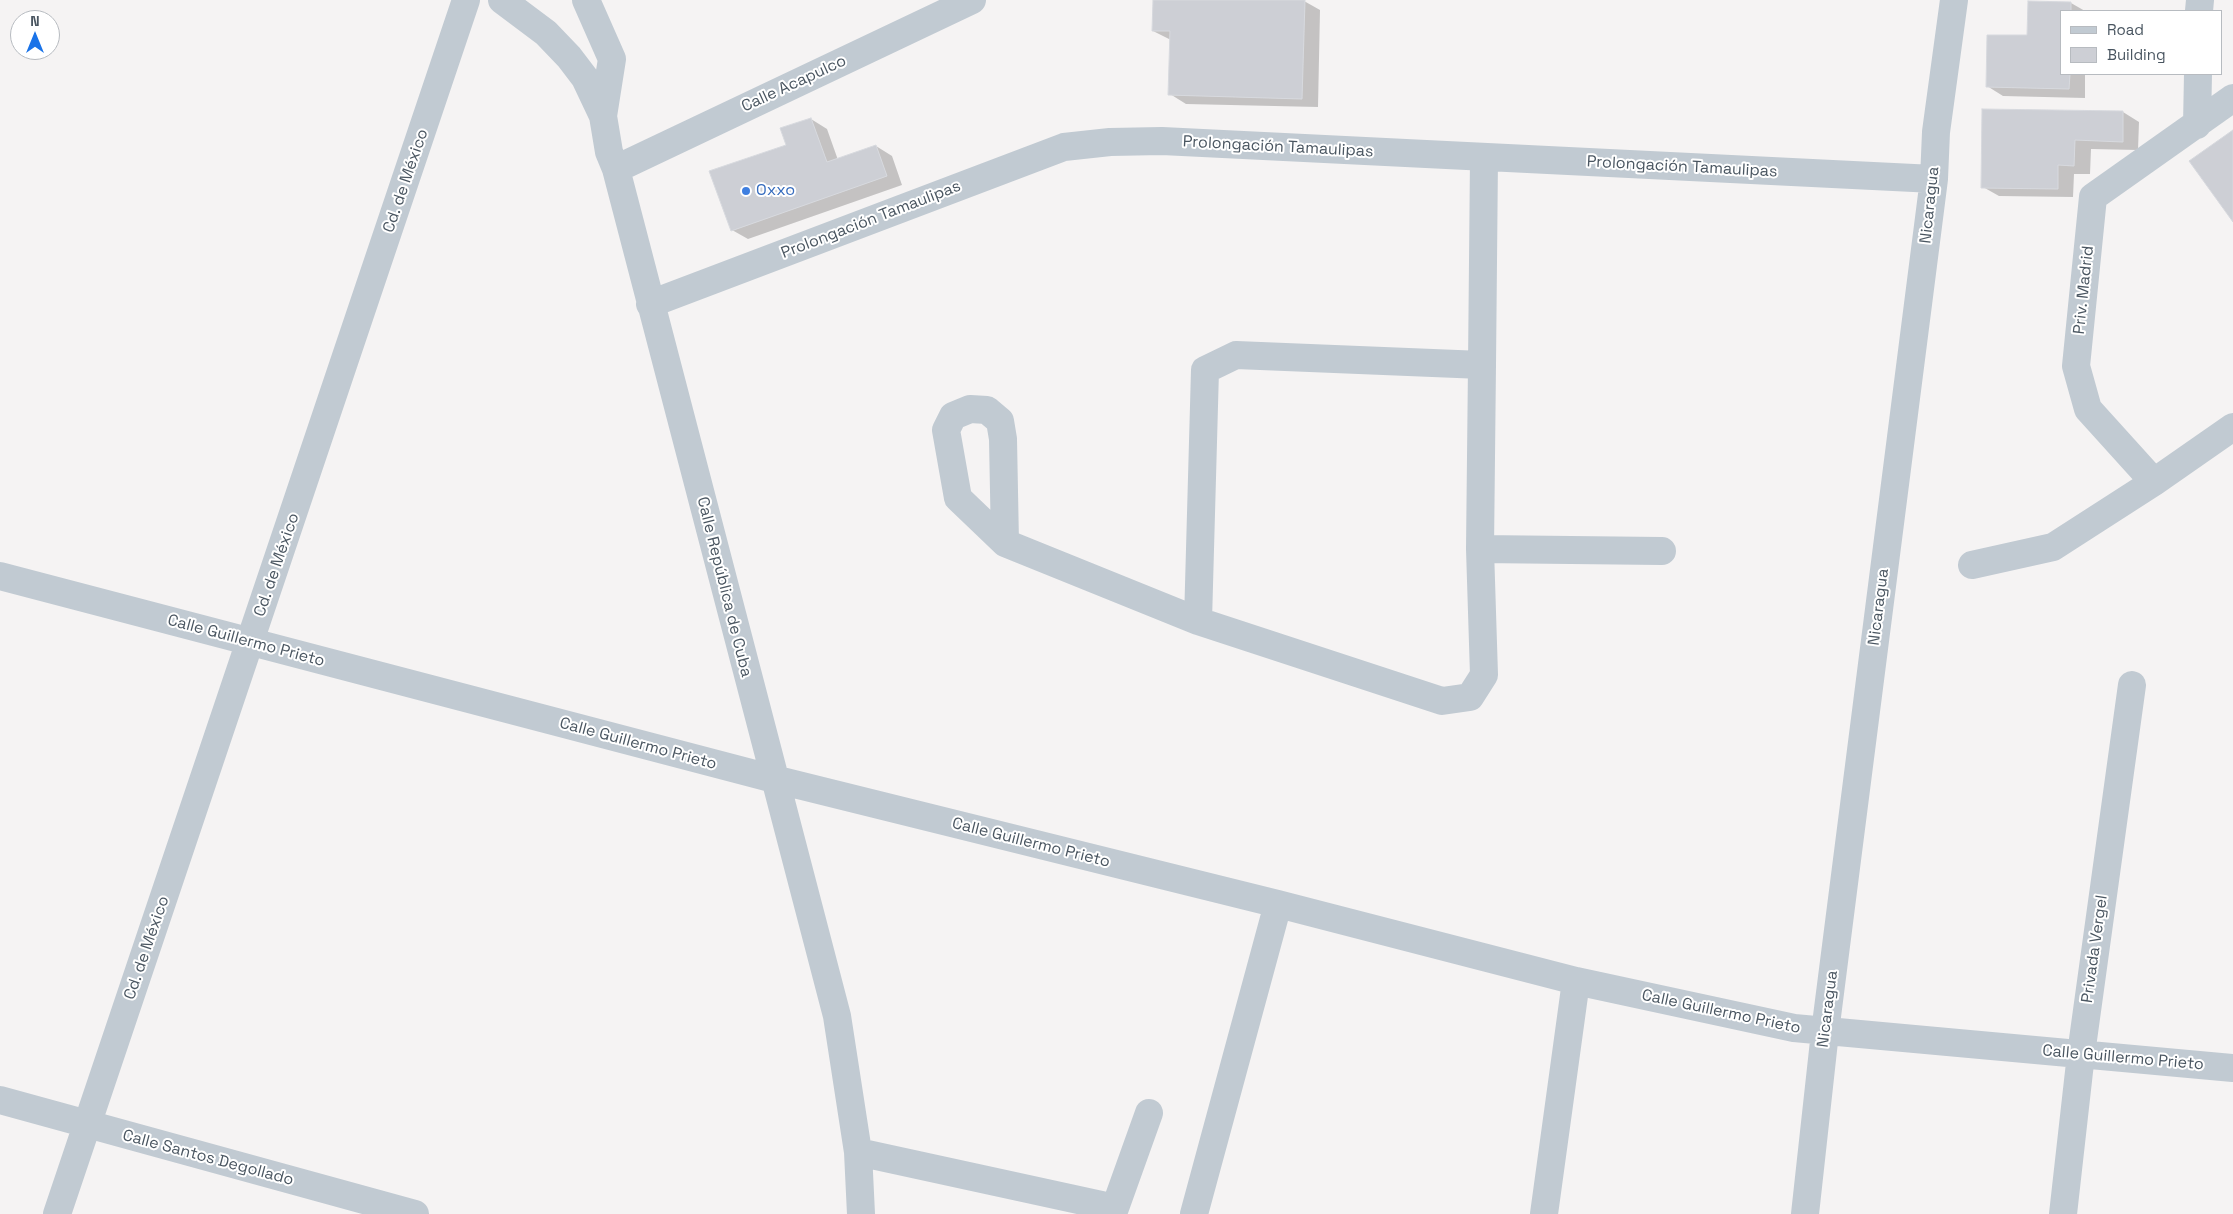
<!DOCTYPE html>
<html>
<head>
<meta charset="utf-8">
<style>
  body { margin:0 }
  #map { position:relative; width:2233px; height:1214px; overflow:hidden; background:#f5f3f3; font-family:"Space Grotesk",sans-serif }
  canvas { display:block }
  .legend { position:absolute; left:2060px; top:10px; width:162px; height:65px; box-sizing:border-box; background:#fff; border:1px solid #b7bbc0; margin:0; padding:6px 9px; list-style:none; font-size:15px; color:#4a5661 }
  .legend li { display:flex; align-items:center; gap:10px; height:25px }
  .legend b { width:25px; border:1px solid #b7bbc0 }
  .north { position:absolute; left:10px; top:10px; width:50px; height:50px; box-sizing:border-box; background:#fff; border:1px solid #b7bbc0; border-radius:50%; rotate:0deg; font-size:14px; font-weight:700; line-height:20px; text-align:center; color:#4a5661 }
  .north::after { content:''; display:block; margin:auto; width:18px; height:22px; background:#1a73e8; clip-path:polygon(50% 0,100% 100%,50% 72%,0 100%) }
</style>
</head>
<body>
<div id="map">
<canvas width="2233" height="1214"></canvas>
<ul class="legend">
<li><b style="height:6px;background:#c1cad2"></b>Road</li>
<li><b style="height:14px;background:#cdcfd5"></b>Building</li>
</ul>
<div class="north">N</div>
</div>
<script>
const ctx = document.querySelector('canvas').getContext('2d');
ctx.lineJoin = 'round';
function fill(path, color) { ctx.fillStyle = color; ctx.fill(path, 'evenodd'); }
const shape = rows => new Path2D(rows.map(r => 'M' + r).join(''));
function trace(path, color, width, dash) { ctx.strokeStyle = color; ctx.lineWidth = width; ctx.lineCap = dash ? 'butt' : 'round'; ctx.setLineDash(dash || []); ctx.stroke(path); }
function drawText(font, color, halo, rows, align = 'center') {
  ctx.font = font + ' "Space Grotesk",sans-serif'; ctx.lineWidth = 4; ctx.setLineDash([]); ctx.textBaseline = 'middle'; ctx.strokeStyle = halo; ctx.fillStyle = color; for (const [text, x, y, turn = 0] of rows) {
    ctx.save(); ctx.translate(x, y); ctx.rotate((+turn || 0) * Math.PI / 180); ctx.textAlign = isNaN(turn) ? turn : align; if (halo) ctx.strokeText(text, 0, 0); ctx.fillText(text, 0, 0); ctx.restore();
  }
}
const shadow = shape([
  [1154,0,1304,1,1320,10,1318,107,1186,104,1170,94,1171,40,1153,31],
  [2071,3,2085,11,2062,11,2062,74,2085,74,2085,98,2003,96,1987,86,2028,37],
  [2123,112,2139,122,2138,150,2091,149,2090,174,2074,174,2073,197,1999,196,1983,187],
  [811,119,827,129,838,160,876,146,892,156,902,185,748,239,732,230,787,145]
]);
const building = shape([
  [1153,0,1305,0,1302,99,1168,95,1170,31,1152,31,1153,0],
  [2028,1,2071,2,2071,11,2062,11,2062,74,2070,74,2069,89,1986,87,1987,35,2027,35,2028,1],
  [1982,109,2123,111,2123,142,2075,140,2074,166,2058,165,2058,189,1981,188,1982,109],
  [811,118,827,162,876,145,887,176,731,231,709,171,786,145,780,128,811,118],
  [2233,130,2233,222,2189,161,2233,130]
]);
const minor = shape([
  [502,0,546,33,569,57,585,78,603,116,609,152,616,169,837,1016,858,1152,861,1214],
  [586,0,612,59,603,116],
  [2199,11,2200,0],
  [2197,125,2198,74],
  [616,169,972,0],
  [650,304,1064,147,1110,142,1162,141,1934,179],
  [2154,482,2088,409,2076,366,2093,197,2233,98],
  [1005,543,1003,439,1000,421,987,410,970,409,953,416,946,430,958,498,1005,543,1198,621,1442,701,1470,697,1484,675,1480,549,1482,365],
  [1480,549,1662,551],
  [1972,565,2053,547,2154,482,2233,427],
  [0,576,774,779,1278,904,1576,981,1794,1028,2233,1068],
  [1198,621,1205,370,1236,355,1482,365,1484,158],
  [0,1100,415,1214],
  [858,1152,1115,1208,1149,1113],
  [57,1214,466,0],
  [1194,1214,1278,904],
  [1544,1214,1576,981],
  [1805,1214,1825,1032,1934,179,1936,132,1954,0],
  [2063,1214,2081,1054,2132,685]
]);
const markers = [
  [746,191,5,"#3f7fe0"]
];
const streetNames = [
  ["Calle Acapulco",794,84,-25],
  ["Prolongación Tamaulipas",1278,147,3],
  ["Prolongación Tamaulipas",1682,167,3],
  ["Cd. de México",406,181,-71],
  ["Nicaragua",1930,205,-84],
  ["Prolongación Tamaulipas",871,220,-21],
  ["Priv. Madrid",2084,290,-84],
  ["Cd. de México",277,565,-71],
  ["Calle República de Cuba",724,587,76],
  ["Nicaragua",1879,607,-83],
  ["Calle Guillermo Prieto",246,641,15],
  ["Calle Guillermo Prieto",638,744,15],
  ["Calle Guillermo Prieto",1031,843,14],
  ["Cd. de México",147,948,-71],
  ["Privada Vergel",2095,949,-82],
  ["Nicaragua",1828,1009,-83],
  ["Calle Guillermo Prieto",1721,1012,12],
  ["Calle Guillermo Prieto",2123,1058,5],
  ["Calle Santos Degollado",208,1158,15]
];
const shopNames = [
  ["Oxxo",756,191]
];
fill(shadow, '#0003');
fill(building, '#cdcfd5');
trace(building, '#d7d9de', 1);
trace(minor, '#c1cad2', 28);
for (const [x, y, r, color] of markers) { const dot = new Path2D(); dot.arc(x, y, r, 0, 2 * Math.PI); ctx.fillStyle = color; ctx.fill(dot); trace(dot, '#fff', 2); }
drawText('16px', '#4a5661', '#fff', streetNames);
drawText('16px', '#366cbe', '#fff', shopNames, 'left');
</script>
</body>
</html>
